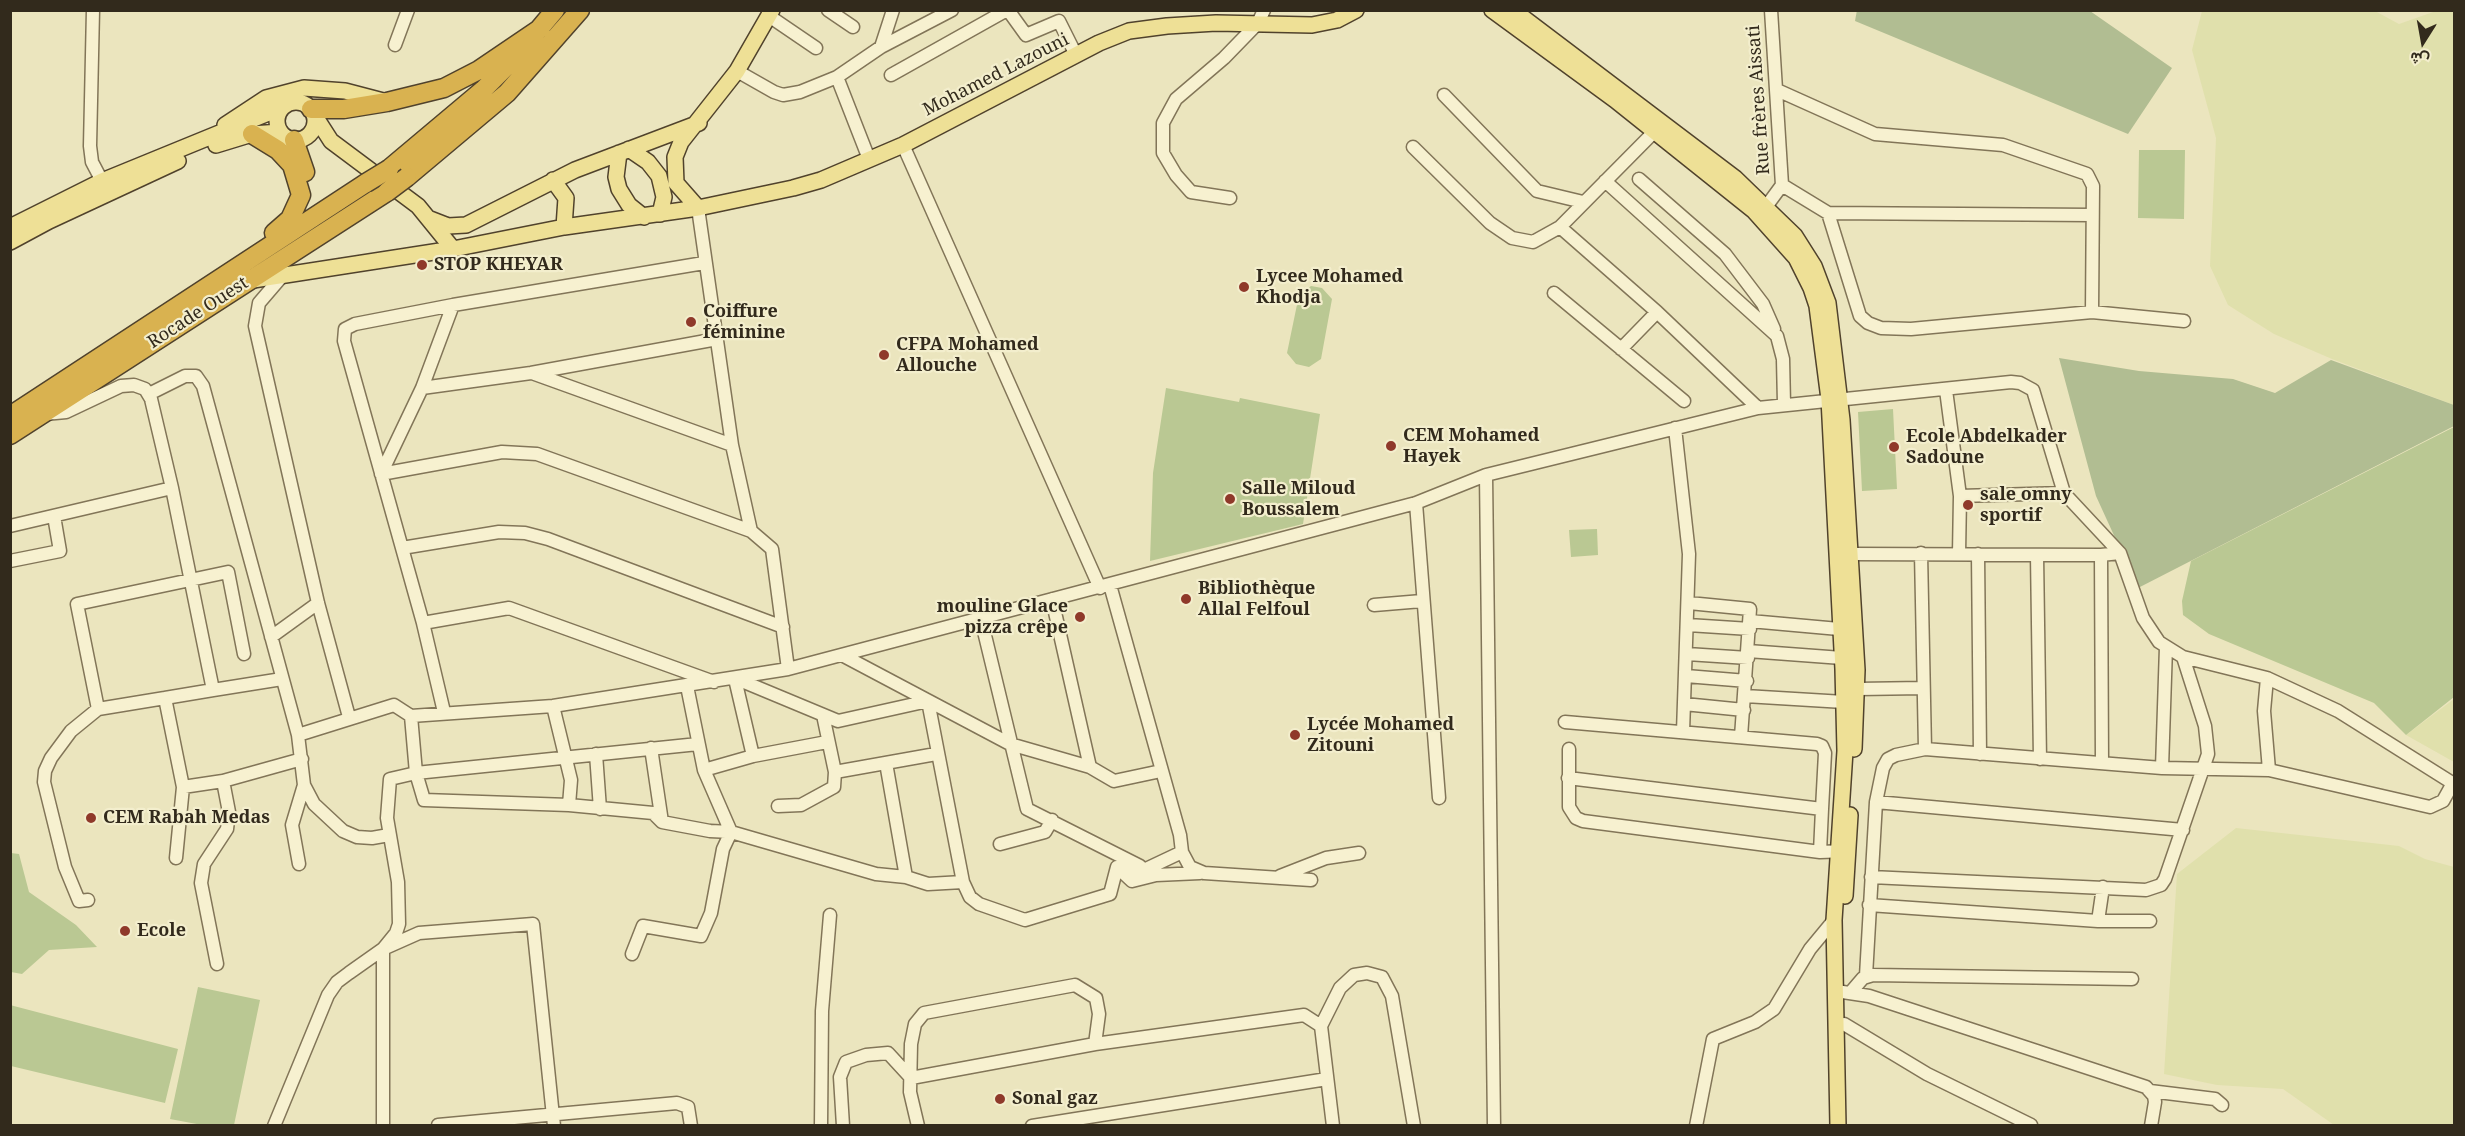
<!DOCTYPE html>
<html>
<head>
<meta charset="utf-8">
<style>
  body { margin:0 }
  #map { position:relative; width:2465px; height:1136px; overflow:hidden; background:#ebe5be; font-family:"Noto Serif",Vazirmatn,serif }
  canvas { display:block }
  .frame { position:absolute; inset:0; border:12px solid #322a1c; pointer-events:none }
  .north { position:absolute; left:2393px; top:12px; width:60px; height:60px; -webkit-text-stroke:4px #f3eecd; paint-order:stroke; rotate:191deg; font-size:16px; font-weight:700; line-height:24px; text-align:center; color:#322a1c }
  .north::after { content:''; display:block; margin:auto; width:21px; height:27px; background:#322a1c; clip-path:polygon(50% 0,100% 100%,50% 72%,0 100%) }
</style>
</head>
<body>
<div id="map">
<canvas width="2465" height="1136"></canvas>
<div class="frame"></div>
<div class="north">ش</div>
</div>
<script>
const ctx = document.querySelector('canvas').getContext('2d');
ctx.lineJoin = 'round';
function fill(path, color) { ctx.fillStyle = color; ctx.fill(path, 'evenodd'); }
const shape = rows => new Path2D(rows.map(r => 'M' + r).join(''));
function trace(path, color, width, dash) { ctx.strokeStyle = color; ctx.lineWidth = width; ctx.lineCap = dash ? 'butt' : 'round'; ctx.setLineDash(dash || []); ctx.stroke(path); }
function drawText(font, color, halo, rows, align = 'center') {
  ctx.font = font + ' "Noto Serif",serif'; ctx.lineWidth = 4.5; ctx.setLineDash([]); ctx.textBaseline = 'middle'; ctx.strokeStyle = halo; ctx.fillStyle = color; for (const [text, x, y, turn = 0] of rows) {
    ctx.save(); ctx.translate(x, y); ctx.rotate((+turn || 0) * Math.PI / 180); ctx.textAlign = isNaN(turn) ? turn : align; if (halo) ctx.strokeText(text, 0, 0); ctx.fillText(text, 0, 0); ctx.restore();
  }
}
const farmland = shape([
  [2202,11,2375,11,2399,24,2436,11,2454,11,2454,405,2332,359,2274,334,2228,305,2210,266,2216,138,2192,50],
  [2454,699,2454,762,2406,735],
  [2236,828,2399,846,2425,859,2454,867,2454,1125,2334,1125,2283,1089,2217,1085,2164,1074,2177,874]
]);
const green = shape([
  [2139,150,2185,150,2184,219,2138,218],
  [1311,286,1322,288,1332,299,1321,359,1309,367,1296,364,1287,353,1299,295],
  [1166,388,1239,402,1240,398,1320,414,1303,524,1150,561,1153,473],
  [1893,409,1897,489,1862,491,1858,412],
  [2454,427,2454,697,2406,735,2374,703,2209,634,2183,615,2182,601,2191,561],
  [1597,529,1598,555,1571,557,1569,530],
  [11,853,19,854,29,892,76,925,97,947,49,950,22,974,11,972],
  [198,987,260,1000,234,1125,202,1125,170,1119],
  [10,1005,178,1049,165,1103,11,1066]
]);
const cemetery = shape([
  [1857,10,2090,11,2172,68,2128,134,1855,21],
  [2059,358,2139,371,2233,379,2275,393,2331,360,2454,405,2454,426,2138,588,2096,496]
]);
const minor = shape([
  [93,10,90,146,92,162,102,181],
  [828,10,853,27],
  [1008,10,1026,35,1059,21,1076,55],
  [769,16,816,48],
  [395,45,408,10],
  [881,47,893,10],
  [737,71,774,92,783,95,800,92,837,77,881,47,952,10],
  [891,75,1007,10],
  [837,77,869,159],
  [1777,90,1875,134,2003,145,2087,174,2093,186,2092,312],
  [1444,95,1537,191,1583,202],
  [903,145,1100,588],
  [1413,147,1490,223,1512,238,1533,242,1560,227,1655,131],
  [1639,179,1725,254,1763,304,1774,329],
  [1605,181,1777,336,1783,359,1784,404],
  [1782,185,1828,213,2092,215],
  [1230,198,1191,192,1176,175,1163,153,1163,123,1176,99,1224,58,1258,23,1264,10],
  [698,208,732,445,751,531,772,549,788,669],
  [1828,213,1860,316,1868,323,1881,328,1911,329,2092,312,2184,321],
  [1760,215,1782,185,1771,10],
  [1560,227,1657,312,1758,408],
  [283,275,259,303,255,326,318,603,349,717],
  [1554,293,1684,401],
  [1621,349,1657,312],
  [532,373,732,445],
  [422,388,531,373,717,339],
  [1946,390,1960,496,1959,554],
  [149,394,185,376,196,376,203,386,298,735,304,785,292,825,299,864],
  [45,414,66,412,121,386,134,385,145,389,151,399,172,488,213,690,282,679],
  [1675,428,1689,554,1683,732],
  [381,474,502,452,537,454,751,531],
  [381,474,422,388,453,305],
  [1486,475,1494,1126],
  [1960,496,2064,493],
  [1416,503,1439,798],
  [10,526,172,488],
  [402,548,499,532,525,533,548,539,783,627],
  [1921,553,1925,749],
  [1851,554,2101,555,2120,553],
  [1978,554,1980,754],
  [2037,555,2040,759],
  [2101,555,2102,763],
  [10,561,60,551,54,516],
  [1052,599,1090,767],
  [1689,603,1750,609,1741,737],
  [1374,605,1422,601],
  [981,619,1027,809,1140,866],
  [1750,621,1839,629],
  [423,623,509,608,714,682],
  [1688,625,1750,629],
  [271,637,318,603],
  [1748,651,1842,658],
  [1687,654,1748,658],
  [842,655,1010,744,1090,767,1114,781,1161,771],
  [1686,676,1747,681],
  [2267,678,2264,711,2269,770],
  [735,679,753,756],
  [737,679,838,721,928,701,963,882],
  [1858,689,1923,688],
  [1745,696,1844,702],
  [165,698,213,690],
  [1684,704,1744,710],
  [553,706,571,780,569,805,653,813,662,822,710,831,731,832,876,874,906,877,928,884,963,882,970,897,979,904,1025,920,1110,894,1117,867,1146,869,1182,852,1180,835,1110,585],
  [98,709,77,604,228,572,244,654],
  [444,712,423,623,344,341,345,329,355,324,453,305,704,263],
  [823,715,835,772,936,754],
  [411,716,416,773,424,800,569,805],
  [1565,722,1817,744,1822,746,1825,753,1822,809,1568,778],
  [298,735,394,705,411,716,553,706,788,669,1416,503,1486,475,1758,408,2011,382,2020,383,2033,390,2064,493,2120,553,2143,618,2159,642,2183,657,2267,678,2338,711,2454,784],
  [651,748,662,822],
  [1569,749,1569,807,1576,818,1583,821,1820,852,1846,851],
  [596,754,600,809],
  [886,763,906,877],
  [2162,768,2166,647],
  [704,770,753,756,827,742],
  [304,785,314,804,343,831,357,837,372,838,389,835],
  [1876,802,2183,830],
  [778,806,801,805,834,787,835,772],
  [1000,844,1045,832,1052,820],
  [1182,852,1190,867,1204,873,1311,880],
  [1820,852,1822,809],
  [176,858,183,787],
  [1117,867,1132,881,1156,875,1200,873],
  [1280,876,1326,858,1359,853],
  [1871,877,2146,890,2161,885,2165,879,2208,754,2205,726,2183,657],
  [88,900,79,901,65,867,44,782,45,771,51,758,71,731,98,709,165,698,183,787,223,781],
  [1869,905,2098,921,2150,921],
  [2098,921,2103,887],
  [632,954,643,926,701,936,711,913,723,849,731,832,704,770,687,686],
  [217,964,201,883,204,864,227,829,229,812,223,781,302,759],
  [1866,976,1876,802,1883,768,1888,759,1896,755,1925,749,2162,768,2269,770,2430,807,2443,801,2453,783],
  [1836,991,1869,996,2146,1087,2154,1096,2155,1102,2151,1126],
  [1851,992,1863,978,1873,975,2132,979],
  [1844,1024,1927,1074,2031,1125],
  [1321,1026,1340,988,1354,975,1367,973,1382,977,1392,996,1414,1126],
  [2150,1091,2215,1099,2222,1105],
  [438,1125,677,1103,688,1107,691,1126],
  [274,1126,328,995,337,982,349,973,383,949,419,933,533,924,554,1126],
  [383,1126,383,949,396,933,399,924,398,882,387,818,390,779,416,773,698,744],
  [821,1126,822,1011,830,915],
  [843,1126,840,1077,846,1062,866,1055,888,1053,911,1078,1095,1044,1304,1015,1321,1026,1333,1126],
  [918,1126,910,1092,911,1044,915,1024,924,1013,1075,985,1096,998,1099,1014,1095,1044],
  [1032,1126,1327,1079],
  [1696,1126,1713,1039,1755,1022,1774,1009,1810,949,1834,920]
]);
const major = shape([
  [1492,10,1615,100,1754,211,1796,258,1811,288,1817,306,1829,399,1843,669,1845,751,1834,920,1838,1126],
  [1513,10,1735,178,1795,236,1814,266,1828,303,1842,420,1857,670,1854,749],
  '277 121a19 19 0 1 1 38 0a19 19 0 1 1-38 0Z',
  [315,116,331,141,418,206,453,249],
  [225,125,266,98,304,88,345,91,387,102],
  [216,145,252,134,280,132],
  [629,149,648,162,659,176,664,197,660,214],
  [619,153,616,177,619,189,629,205,644,217],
  [553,180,566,198,564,227],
  [698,208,676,183,675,157,681,142,737,71,772,10],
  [430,219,448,226,466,225,575,170,699,123],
  [10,227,102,181,283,107],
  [10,242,49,221,178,161],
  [253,280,453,249,564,227,698,208,793,188,821,180,903,145,1099,43,1129,31,1167,26,1216,23,1312,25,1337,20,1356,10],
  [1845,896,1850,815]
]);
const highway = shape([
  [311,109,344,109,387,102,444,88,479,70,541,28],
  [252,134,278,150,292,165,301,195,290,219,274,233],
  [294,140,305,172],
  [389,169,483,90,514,59,555,10],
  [407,177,507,93,580,10],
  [10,416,366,183],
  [10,435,387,192]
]);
const highwayBridge = shape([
  [366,183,389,169],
  [387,192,407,177]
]);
const markers = [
  [422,265,6,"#8f392a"],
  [1244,287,6,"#8f392a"],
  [691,322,6,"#8f392a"],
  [884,355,6,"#8f392a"],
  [1391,446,6,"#8f392a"],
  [1894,447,6,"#8f392a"],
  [1230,499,6,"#8f392a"],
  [1968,505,6,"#8f392a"],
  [1186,599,6,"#8f392a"],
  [1080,617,6,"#8f392a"],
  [1295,735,6,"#8f392a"],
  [91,818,6,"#8f392a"],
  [125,931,6,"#8f392a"],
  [1000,1099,6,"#8f392a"]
];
const streetNames = [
  ["Mohamed Lazouni",996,75,-27],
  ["Rue frères Aissati",1759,100,-94],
  ["Rocade Ouest",198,313,-33]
];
const poiNames = [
  ["STOP KHEYAR",434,265],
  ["Lycee Mohamed",1256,277],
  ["Khodja",1256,298],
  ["Coiffure",703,312],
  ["féminine",703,333],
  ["CFPA Mohamed",896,345],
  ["Allouche",896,366],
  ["CEM Mohamed",1403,436],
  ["Hayek",1403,457],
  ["Ecole Abdelkader",1906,437],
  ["Sadoune",1906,458],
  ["Salle Miloud",1242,489],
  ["Boussalem",1242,510],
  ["sale omny",1980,495],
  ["sportif",1980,516],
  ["Bibliothèque",1198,589],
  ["Allal Felfoul",1198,610],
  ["mouline Glace",1068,607,"right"],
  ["pizza crêpe",1068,628,"right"],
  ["Lycée Mohamed",1307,725],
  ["Zitouni",1307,746],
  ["CEM Rabah Medas",103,818],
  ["Ecole",137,931],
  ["Sonal gaz",1012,1099]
];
fill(farmland, '#e0e0ac');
fill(green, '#bac893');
fill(cemetery, '#b1bd92');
trace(minor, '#827558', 15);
trace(major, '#50422c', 18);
trace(highway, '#50422c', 21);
trace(minor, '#f7f1d0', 12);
trace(major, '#eee096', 15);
trace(highway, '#d9b250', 18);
trace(highwayBridge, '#50422c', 21, []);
trace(highwayBridge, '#d9b250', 18);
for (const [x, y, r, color] of markers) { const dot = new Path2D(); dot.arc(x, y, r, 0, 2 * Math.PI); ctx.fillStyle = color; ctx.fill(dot); trace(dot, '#f3eecd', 2); }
drawText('18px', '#322a1c', '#f3eecd', streetNames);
drawText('bold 18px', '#322a1c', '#f3eecd', poiNames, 'left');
</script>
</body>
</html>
